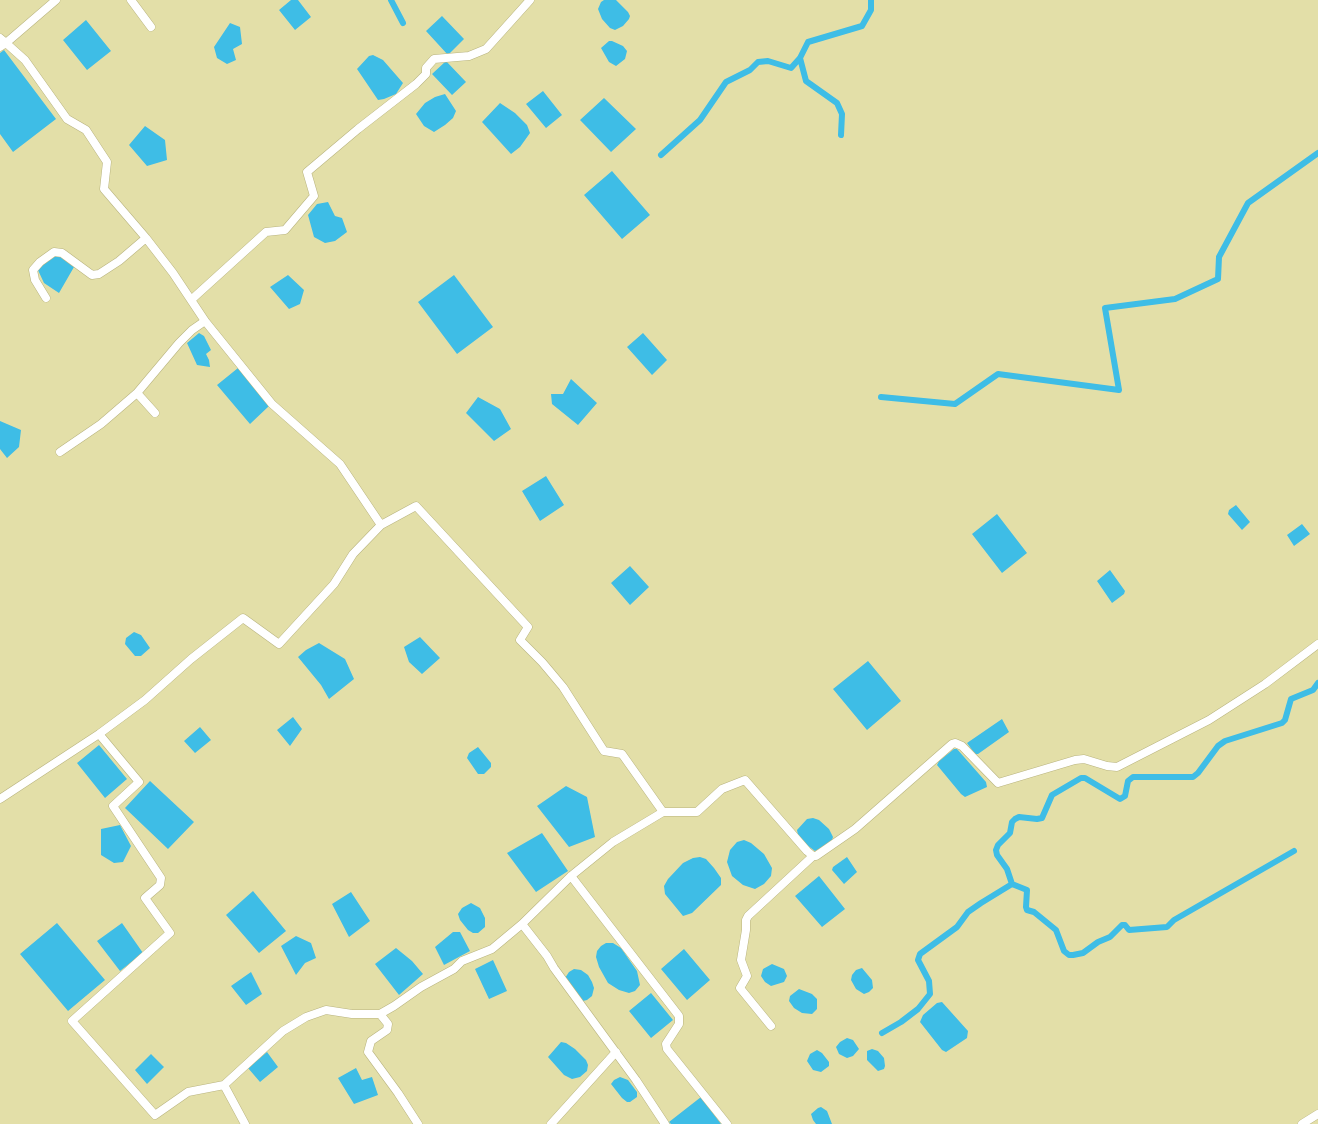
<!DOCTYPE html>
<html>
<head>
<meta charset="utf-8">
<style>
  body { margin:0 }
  canvas { display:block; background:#e3dfa8 }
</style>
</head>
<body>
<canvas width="1318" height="1124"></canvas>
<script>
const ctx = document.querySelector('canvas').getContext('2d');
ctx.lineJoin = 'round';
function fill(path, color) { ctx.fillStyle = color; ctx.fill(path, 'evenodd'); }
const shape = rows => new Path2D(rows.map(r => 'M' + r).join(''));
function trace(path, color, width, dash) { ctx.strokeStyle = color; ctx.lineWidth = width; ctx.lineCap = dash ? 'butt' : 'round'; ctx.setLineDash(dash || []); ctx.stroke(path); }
const water = shape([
  [291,0,298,0,311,17,295,30,279,10],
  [604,0,616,0,628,12,630,16,629,19,623,26,615,30,610,28,602,19,598,9,601,2],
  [442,16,464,39,448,55,426,31],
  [86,20,111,51,87,70,63,40],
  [230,23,240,27,242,44,233,49,236,60,227,64,217,58,214,47],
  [609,41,612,41,623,46,627,51,625,59,616,66,609,62,601,48],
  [4,50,56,119,13,152,0,134,0,53],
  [373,55,383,60,403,83,396,94,384,99,378,100,357,69,369,56],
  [446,61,466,82,452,95,432,74],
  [543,91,562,115,546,128,526,104],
  [445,94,456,111,453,118,445,125,434,132,424,126,416,114,425,103,435,97],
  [604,98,636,129,611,152,580,120],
  [500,103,515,113,527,125,530,133,520,147,511,154,482,122],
  [145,126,165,140,167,160,147,166,129,145],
  [612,171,650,215,622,239,584,195],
  [328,202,335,216,342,218,347,232,335,241,325,243,314,237,308,215,317,204],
  [57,254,74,267,59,293,44,283,37,268],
  [288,275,304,290,300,304,289,309,270,287],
  [454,275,493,327,457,354,418,302],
  [199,333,204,336,211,350,206,354,209,360,210,367,197,365,187,343],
  [643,333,667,360,652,375,627,347],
  [238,368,269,406,250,424,217,385],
  [571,379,597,403,578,425,552,404,551,394,563,394],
  [478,397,500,409,511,429,494,441,466,413],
  [0,421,21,430,19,447,7,458,0,449],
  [546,476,564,505,540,521,522,491],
  [1236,505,1250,522,1242,530,1228,514,1229,510],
  [997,514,1027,553,1002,573,972,534],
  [1302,524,1310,534,1294,546,1287,535],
  [630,566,649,587,630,605,611,583],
  [1110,570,1125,591,1124,594,1112,603,1097,581],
  [134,632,141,635,150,648,141,656,135,656,125,644,126,638],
  [420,637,440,658,422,674,409,662,404,647],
  [319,643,345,659,354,679,329,699,321,685,298,657,306,650],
  [868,661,901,701,867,730,833,689],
  [293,717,302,729,290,746,277,730],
  [1002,719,1009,732,978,754,975,754,967,743],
  [200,727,211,740,195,753,184,741],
  [99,745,127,779,105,798,77,763],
  [478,747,491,763,491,767,484,774,478,774,467,758,469,753],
  [954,749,957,749,986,782,987,787,965,797,961,794,937,765,939,761],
  [150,781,194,822,168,849,125,808],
  [566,786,587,797,595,837,569,847,537,806],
  [813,818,819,820,829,829,833,837,831,843,815,851,804,843,798,835,797,830,807,819],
  [120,825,131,846,123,862,114,863,101,855,101,829],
  [542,833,568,871,536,892,507,853],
  [744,840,751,843,764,854,772,868,771,876,764,884,755,889,743,885,732,876,727,862,730,850,737,842],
  [700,857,706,859,714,868,721,878,721,885,692,913,683,916,665,894,664,886,668,879,683,863,693,858],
  [847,857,857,872,844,884,832,870,833,867],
  [819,876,845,909,822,927,795,896],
  [253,891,286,931,259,953,226,915],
  [351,892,370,921,349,937,332,904],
  [471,903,480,908,485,918,485,927,478,933,473,933,468,930,460,920,458,914,462,908],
  [57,923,105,980,68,1011,20,954],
  [122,923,143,953,120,971,97,941],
  [453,932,460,932,470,951,444,965,435,947],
  [296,936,311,943,316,958,305,963,296,975,281,946],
  [606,943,613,943,621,948,637,971,640,985,635,991,629,993,619,990,608,983,599,967,596,957,597,951,601,946],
  [396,948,412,961,423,974,399,995,375,964],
  [684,949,710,980,687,1000,661,969],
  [493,960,507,991,489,999,475,969],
  [772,964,784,969,787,976,784,982,771,986,765,982,761,976,763,969],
  [862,968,872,980,873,988,869,992,864,994,856,989,851,980,852,975,856,970],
  [574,969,581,970,588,975,592,982,594,988,592,996,587,1000,583,1001,565,978,569,972],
  [251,972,262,994,246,1005,231,986],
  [799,989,812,994,817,999,817,1009,812,1014,802,1013,794,1008,789,1001,790,996],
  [651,993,673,1020,651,1038,629,1011],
  [942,1002,968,1031,967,1038,946,1052,942,1050,920,1022,923,1015,937,1003],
  [847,1038,853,1040,859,1049,853,1056,847,1058,839,1054,836,1047,840,1042],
  [561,1042,566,1043,575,1049,586,1060,588,1065,587,1071,580,1077,572,1079,564,1075,548,1057],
  [872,1049,878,1051,884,1058,885,1066,884,1069,878,1071,867,1060,867,1051],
  [817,1050,822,1053,829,1062,829,1066,821,1072,813,1070,807,1061,810,1054],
  [267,1052,278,1067,260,1082,248,1068],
  [151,1054,164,1067,147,1084,135,1070],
  [356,1068,362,1080,372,1077,378,1095,354,1104,338,1078],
  [620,1077,628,1080,637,1092,637,1097,630,1102,627,1102,622,1098,611,1084,614,1080],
  [701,1097,721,1124,671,1124,669,1122],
  [821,1107,827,1111,832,1124,816,1124,813,1120,811,1114,818,1108]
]);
const canal = shape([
  [391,0,403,23],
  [800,58,806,81,837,103,842,114,841,135],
  [661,155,700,120,726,82,750,70,758,62,768,61,791,68,800,58,808,42,862,26,871,10,871,0],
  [881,397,955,404,998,374,1119,390,1105,308,1175,299,1218,279,1219,257,1248,203,1318,153],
  [1012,884,1027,890,1026,907,1027,910,1034,912,1056,930,1064,951,1069,955,1073,955,1083,953,1098,942,1110,937,1122,925,1125,925,1129,930,1167,927,1174,920,1294,851],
  [882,1033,901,1022,918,1009,930,994,929,981,918,960,920,954,957,927,968,912,981,903,1012,884,1007,869,997,855,996,850,998,845,1010,833,1012,822,1015,819,1019,817,1037,819,1042,818,1052,795,1081,778,1085,778,1120,799,1125,796,1128,781,1133,777,1193,777,1198,773,1218,746,1225,741,1282,723,1285,720,1291,699,1313,690,1318,683]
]);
const street = shape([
  [131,0,151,27],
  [0,38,6,43,56,0],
  [0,47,6,43,25,60,67,119,86,130,107,162,104,189,146,238,173,273,205,321,272,404,340,464,381,525,416,506,528,627,520,640,542,662,563,687,604,751,622,754,663,812,697,812,722,789,745,780,807,851,813,856,816,856,855,829,952,744,955,743,962,746,998,783,1075,760,1084,759,1107,766,1117,767,1209,720,1265,684,1318,644],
  [46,298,35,280,33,270,40,262,54,252,62,253,92,275,99,274,119,261,146,238],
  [191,300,266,232,285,230,314,196,307,172,358,129,416,84,426,74,426,68,434,59,469,56,486,49,530,0],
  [137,393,155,413],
  [60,452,101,424,137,393,179,343,192,330,205,321],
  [99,734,139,782,113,806,161,878,160,885,145,898,170,933,72,1021,155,1115,188,1092,224,1085],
  [0,799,99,734,145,700,191,659,243,618,279,644,334,584,353,554,381,525],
  [571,876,679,1016,679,1024,666,1044,667,1049,727,1124],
  [522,924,547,956,554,968,636,1080,665,1124],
  [380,1014,388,1024,387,1030,371,1041,368,1052,398,1093,418,1124],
  [771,1026,740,988,747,976,741,960,746,930,746,920,748,916,813,856],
  [245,1124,224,1085,283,1031,306,1017,326,1010,352,1014,380,1014,394,1006,421,987,454,969,462,961,492,949,522,924,571,876,613,842,663,812],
  [551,1124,616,1052],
  [1302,1124,1318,1114]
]);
fill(water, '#3ebde6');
trace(canal, '#3ebde6', 6);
trace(street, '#b9b47f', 9);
trace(street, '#fff', 8);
</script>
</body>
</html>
